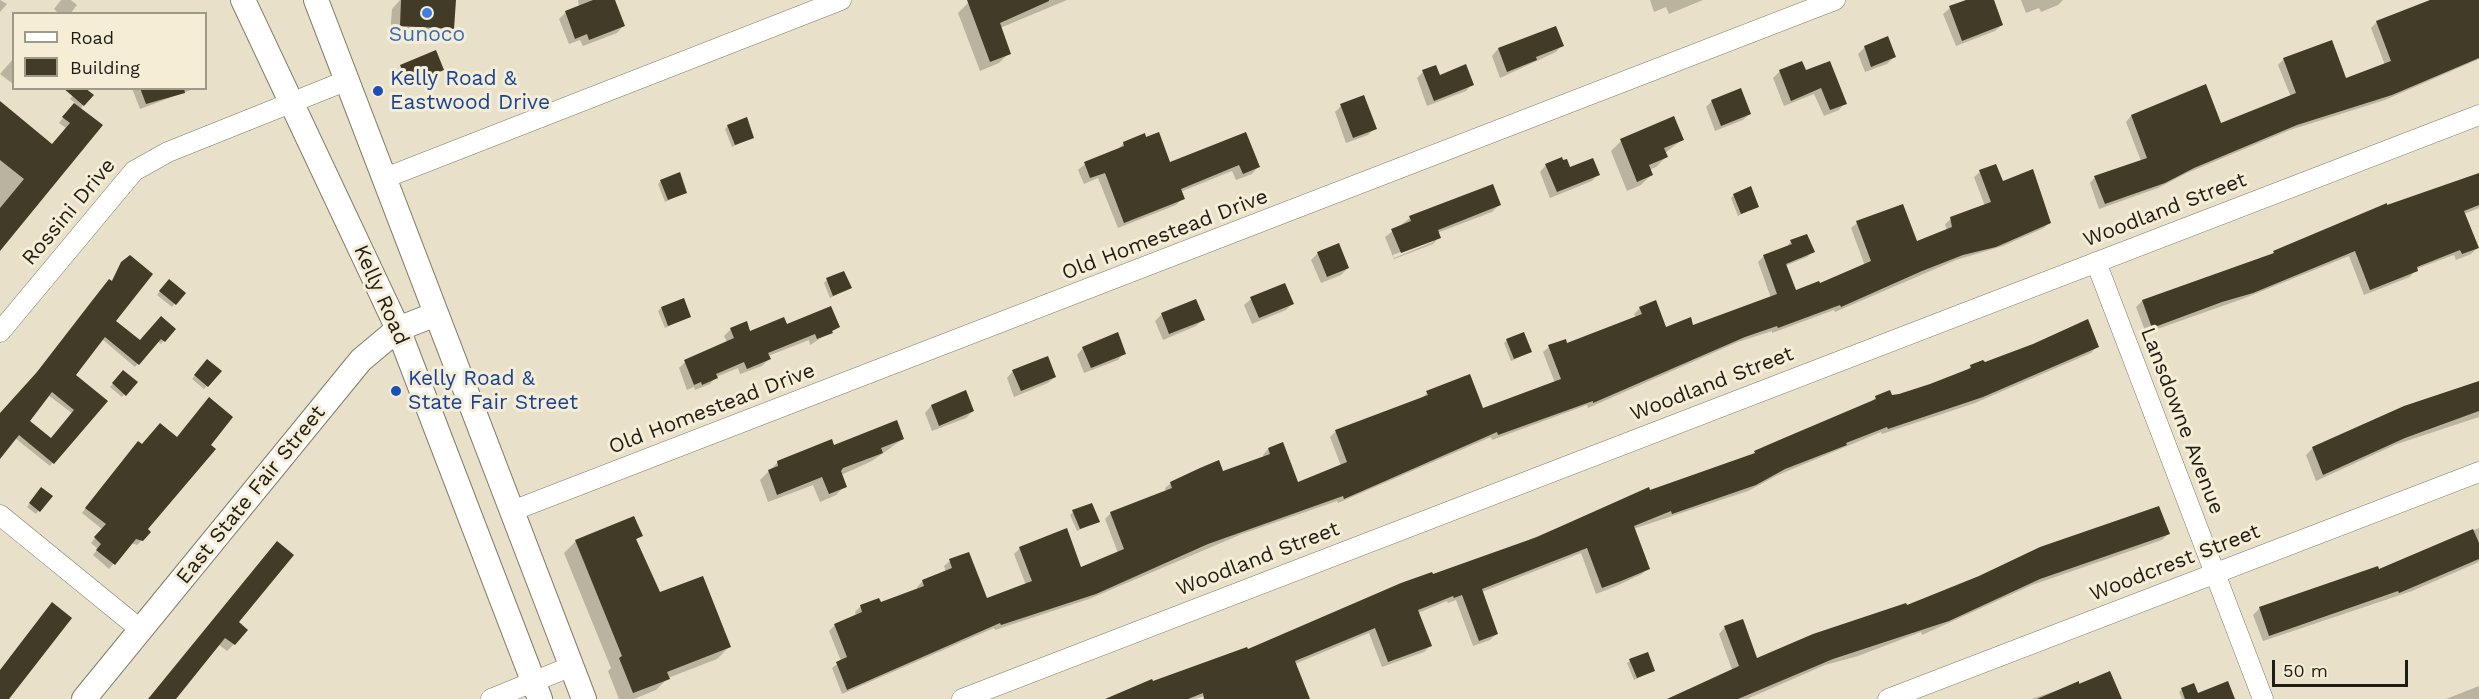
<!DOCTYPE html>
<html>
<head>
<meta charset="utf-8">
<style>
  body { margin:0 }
  #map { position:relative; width:2479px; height:699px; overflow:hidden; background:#e8e0c9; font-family:"Work Sans",sans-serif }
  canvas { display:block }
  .legend { position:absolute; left:12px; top:12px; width:195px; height:78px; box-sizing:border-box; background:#f5edd6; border:2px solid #9f9988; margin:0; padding:8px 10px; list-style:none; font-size:18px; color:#1f1c14 }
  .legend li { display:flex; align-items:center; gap:12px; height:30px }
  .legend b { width:30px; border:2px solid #9f9988 }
  .scale { position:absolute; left:2272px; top:660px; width:136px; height:27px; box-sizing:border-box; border:3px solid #1f1c14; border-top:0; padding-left:8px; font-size:18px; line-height:21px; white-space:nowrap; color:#1f1c14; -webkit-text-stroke:4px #f5edd6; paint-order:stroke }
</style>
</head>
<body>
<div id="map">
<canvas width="2479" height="699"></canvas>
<ul class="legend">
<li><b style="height:8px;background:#fff"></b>Road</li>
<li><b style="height:16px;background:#413b28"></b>Building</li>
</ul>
<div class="scale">50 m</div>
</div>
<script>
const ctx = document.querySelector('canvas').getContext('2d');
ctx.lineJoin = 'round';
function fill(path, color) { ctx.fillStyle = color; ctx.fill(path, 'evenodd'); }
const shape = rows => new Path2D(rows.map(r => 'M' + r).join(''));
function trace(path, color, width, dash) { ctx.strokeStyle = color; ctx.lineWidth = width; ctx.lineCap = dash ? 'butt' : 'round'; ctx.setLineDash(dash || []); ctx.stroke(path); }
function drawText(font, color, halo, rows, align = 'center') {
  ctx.font = font + ' "Work Sans",sans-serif'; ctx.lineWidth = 6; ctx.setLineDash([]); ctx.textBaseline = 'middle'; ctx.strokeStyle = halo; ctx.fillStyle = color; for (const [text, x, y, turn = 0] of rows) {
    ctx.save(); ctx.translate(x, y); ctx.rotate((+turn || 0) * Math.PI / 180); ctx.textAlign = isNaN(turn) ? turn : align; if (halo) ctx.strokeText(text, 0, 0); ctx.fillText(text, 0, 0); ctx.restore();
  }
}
const shadow = shape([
  [0,0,7,4,0,12],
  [61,0,71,0,77,5,70,14,59,14,54,9],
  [400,0,430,0,453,28,443,39,390,36,392,9],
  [578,0,609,0,623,26,617,33,583,46,580,40,569,44,559,19,566,12,579,7],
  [977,0,1067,0,1000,28,1009,53,999,63,980,71,958,13,968,3],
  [1650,0,1703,0,1669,14,1666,7,1654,12],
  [1970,0,1992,0,2002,25,1995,31,1956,46,1943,14,1950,8],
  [2021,0,2063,0,2058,5,2041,12,2039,8,2026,13],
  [2435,0,2479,0,2479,59,2385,100,2290,130,2187,173,2158,188,2099,209,2090,183,2095,177,2141,161,2126,122,2131,116,2205,86,2220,125,2291,97,2278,65,2284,59,2345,80,2385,65,2371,28,2377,22],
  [1556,28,1562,45,1556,52,1500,78,1492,56,1498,49],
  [1865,47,1894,57,1887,64,1865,72,1858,54],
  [435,52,442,70,405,87,398,69],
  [14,58,14,83,13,84,0,74],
  [1780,71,1805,72,1845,103,1839,110,1824,116,1814,94,1784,106,1773,78],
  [1423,72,1439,77,1472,84,1466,91,1427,106,1417,78],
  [79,88,83,105,0,248,0,103,52,146,66,128,59,123,75,103,70,99],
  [132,88,196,88,140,109],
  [1712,101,1750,114,1743,120,1715,131,1706,107],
  [1341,106,1375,128,1368,135,1346,143,1335,112],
  [728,126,753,137,732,147,725,129],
  [1245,134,1258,167,1252,174,1236,180,1232,171,1180,192,1183,198,1176,205,1118,228,1098,178,1084,184,1078,170,1085,164,1117,150,1124,143,1169,164],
  [1682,140,1665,153,1666,157,1656,167,1649,170,1651,175,1641,185,1627,191,1611,151,1621,141],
  [1546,165,1569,169,1598,174,1592,181,1550,198,1540,172],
  [1995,166,2002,183,2050,222,2044,228,2003,246,1956,260,1835,312,1834,310,1772,333,1772,331,1738,342,1588,408,1587,405,1492,440,1491,437,1338,503,1337,501,1242,534,1089,599,995,630,994,628,842,694,832,668,841,661,829,631,835,625,856,616,855,612,860,607,879,600,880,604,918,590,917,587,923,581,946,572,944,566,950,561,986,600,1026,585,1014,554,1020,548,1081,569,1118,553,1105,519,1111,513,1166,492,1165,488,1171,483,1222,473,1264,458,1263,455,1268,449,1297,484,1341,466,1330,437,1336,431,1422,398,1427,393,1483,410,1555,383,1543,352,1549,347,1566,345,1636,318,1634,314,1640,308,1665,329,1693,327,1771,298,1758,262,1763,257,1786,248,1791,241,1813,252,1807,257,1785,266,1795,292,1819,285,1865,266,1851,228,1857,223,1916,243,1947,231,1945,224,1951,219,1985,206,1974,177,1980,172],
  [2479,176,2479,208,2464,214,2477,248,2471,254,2456,260,2454,255,2416,269,2410,277,2364,295,2349,256,2245,298,2146,333,2136,307,2142,301,2270,256,2386,205,2387,207],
  [661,181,686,192,665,202,658,184],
  [1734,195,1757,206,1738,216,1731,198],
  [1499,205,1492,212,1437,233,1439,237,1433,244,1394,259,1385,237,1410,218],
  [1433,239,1433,242,1394,258,1393,255],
  [1318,253,1348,268,1341,275,1321,283,1311,260],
  [122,263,114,321,140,342,174,329,161,344,157,341,135,367,102,339,74,375,106,401,50,466,15,438,0,457,0,415,34,376,90,303,106,283,111,282],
  [48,395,73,414,51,440,28,421],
  [827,280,850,288,830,298,824,283],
  [166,283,184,293,172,307,157,295],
  [1251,299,1292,304,1286,310,1252,324,1244,305],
  [661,308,689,317,665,328,658,311],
  [1162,314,1203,320,1196,326,1163,340,1155,321],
  [838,327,810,345,809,340,768,356,769,359,762,366,740,374,738,368,716,377,710,384,695,390,694,387,687,390,679,368,685,362,727,342,724,336,731,329,750,333],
  [1507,340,1530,352,1511,361,1504,343],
  [2097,346,2091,353,1975,403,1882,434,1881,432,1778,475,1748,491,1633,529,1648,568,1642,574,1614,587,1596,594,1581,553,1482,592,1497,634,1490,640,1473,646,1456,600,1448,603,1447,601,1418,613,1430,646,1424,652,1382,667,1369,633,1295,664,1308,699,1210,699,1208,695,1195,699,1108,699,1247,651,1496,554,1648,489,1649,492,1752,456,1870,403,1876,397,1899,396,1965,372,1971,366],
  [1083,348,1124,353,1118,360,1084,373,1077,355],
  [207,361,220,371,204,389,192,379],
  [1013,371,1055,377,1048,383,1014,397,1007,378],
  [123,372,135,382,122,397,110,387],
  [2479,382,2479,417,2397,444,2316,481,2306,455,2313,448],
  [931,406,973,411,966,418,932,431,925,413],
  [903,439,872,461,841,475,845,486,836,495,820,502,813,485,768,502,760,480,778,462,833,446],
  [134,447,146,529,142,540,137,545,131,543,109,569,93,555,98,549,91,543,102,529,82,513],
  [39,492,51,496,36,514,27,507],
  [1073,512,1098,521,1077,531,1070,515],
  [2479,528,2479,562,2412,591,2263,641,2253,615,2259,609,2377,568,2378,571],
  [2168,534,2162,540,2032,585,1922,635,1921,632,1858,656,1825,665,1747,699,1667,699,1733,672,1719,634,1725,627,1756,660,1906,607],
  [641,535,635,541,659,594,729,647,717,659,668,678,656,690,634,699,619,699,608,671,611,668,564,553,576,541],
  [237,623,245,630,234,644,227,651,218,644,173,699,148,699],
  [1630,661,1653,671,1634,680,1627,663],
  [2110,673,2119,699,2031,699],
  [2479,686,2479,699,2446,699],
  [2182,689,2198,699,2182,699,2179,692]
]);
const building = shape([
  [401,0,456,0,454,29,400,26],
  [593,0,615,0,625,26,589,40,587,34,575,39,565,11],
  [967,0,1049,0,1049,1,1000,23,1011,54,990,62],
  [1966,0,1994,0,2003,25,1962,41,1949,6],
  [2430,0,2479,0,2479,58,2392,95,2297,125,2194,168,2165,183,2105,204,2094,176,2147,158,2131,115,2206,84,2221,123,2296,93,2283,58,2332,40,2346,78,2391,61,2376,21],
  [1556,26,1564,46,1536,57,1537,60,1507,72,1498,48],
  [1888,36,1896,57,1871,67,1864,46],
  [436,50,444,70,408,85,400,65],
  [1802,61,1806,70,1830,61,1847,104,1830,110,1821,88,1791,101,1779,70],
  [1466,64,1474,85,1434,101,1422,70,1436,65,1440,75],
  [63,88,85,88,94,95,84,106],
  [140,88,184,88,185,93,146,104],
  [1741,88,1751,114,1721,126,1711,100],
  [1364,95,1377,129,1353,138,1340,104],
  [0,101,52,144,70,123,62,117,74,103,103,125,0,251,0,208,24,179,0,160],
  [1674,116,1684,140,1664,148,1668,157,1649,165,1653,175,1637,182,1620,139],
  [747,117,754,138,735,145,727,125],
  [1159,132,1170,162,1246,132,1260,167,1243,174,1239,165,1181,189,1185,199,1124,223,1105,173,1090,178,1084,162,1124,146,1123,142,1145,133,1146,137],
  [1562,157,1563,160,1567,159,1570,167,1593,158,1600,175,1557,192,1545,164],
  [1996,164,2003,181,2033,169,2051,223,1996,247,1963,255,1922,271,1841,307,1840,305,1778,328,1777,326,1745,337,1593,403,1593,401,1498,435,1497,432,1344,499,1343,496,1312,507,1208,544,1096,594,1001,625,1000,623,847,690,836,662,847,657,834,624,862,612,860,605,879,598,881,602,924,586,922,580,952,568,949,559,969,552,987,598,1032,581,1019,547,1067,528,1081,567,1124,549,1110,512,1172,488,1170,482,1200,468,1219,460,1223,471,1270,454,1268,448,1283,442,1298,482,1347,462,1335,430,1428,395,1426,391,1470,374,1483,408,1561,379,1548,345,1566,339,1567,343,1642,314,1639,307,1656,300,1666,327,1691,317,1693,325,1777,294,1763,255,1792,244,1790,240,1807,234,1815,252,1786,264,1796,290,1819,281,1820,283,1871,261,1856,221,1903,204,1917,241,1952,227,1950,217,1991,202,1979,170],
  [680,172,687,193,668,200,660,180],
  [2479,173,2479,205,2464,211,2479,248,2462,254,2460,250,2417,267,2418,271,2370,290,2355,251,2253,293,2222,302,2152,328,2142,300,2274,253,2273,251,2387,203,2387,205],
  [1493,184,1501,205,1438,230,1441,238,1401,253,1391,229,1411,221,1409,216],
  [1751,186,1759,207,1741,214,1733,194],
  [1339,243,1349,268,1327,277,1317,252],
  [130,255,153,274,116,321,140,340,161,316,176,329,165,342,161,339,139,365,105,337,76,375,108,401,54,464,19,435,0,459,0,413,37,372,109,279,112,281,121,262],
  [52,392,74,410,51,438,30,421],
  [844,271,852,288,833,296,826,278],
  [169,279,186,293,176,305,159,291],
  [1285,283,1294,304,1259,318,1250,297],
  [684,298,691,317,668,326,661,307],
  [1196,299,1205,320,1169,334,1161,313],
  [831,306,840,327,832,331,833,333,817,339,815,334,768,353,771,359,747,369,744,362,716,374,718,378,702,385,701,382,694,385,684,360,734,338,730,328,747,321,750,331,784,317,787,324],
  [2088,319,2099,347,1983,397,1888,429,1887,427,1846,443,1847,445,1785,469,1756,485,1672,514,1671,511,1634,526,1650,569,1621,581,1602,588,1587,548,1482,589,1498,634,1479,641,1462,595,1454,598,1453,596,1418,610,1432,646,1388,662,1375,628,1295,661,1310,699,1204,699,1203,693,1188,699,1105,699,1152,679,1153,681,1247,647,1248,649,1401,583,1432,572,1433,574,1537,537,1649,487,1650,490,1755,453,1754,451,1784,438,1876,399,1875,396,1890,390,1892,395,1899,394,1930,384,1971,368,1970,365,1983,360,1985,362,2033,344],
  [1118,332,1126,354,1091,368,1082,347],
  [1524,332,1532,352,1514,359,1506,339],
  [1048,356,1056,377,1021,391,1012,370],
  [207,359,222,371,208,387,194,375],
  [123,370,138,382,126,396,112,383],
  [2479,381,2479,411,2405,438,2323,475,2312,447,2404,406],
  [966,390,974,411,939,426,931,405],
  [209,397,233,417,211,445,216,449,148,529,151,532,143,541,136,539,115,565,96,550,101,544,94,537,106,524,85,508,138,441,142,444,160,423,177,437],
  [897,420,904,439,881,448,883,453,843,468,841,471,847,487,829,494,822,477,777,495,768,470,778,466,777,461,832,439,834,445],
  [41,487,53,496,40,512,29,503],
  [1092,503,1100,522,1080,529,1072,510],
  [2159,506,2170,534,2040,579,1949,621,1833,659,1738,699,1667,699,1739,666,1724,626,1743,619,1757,658,1813,634,1906,603,1907,605,1979,576,2040,547],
  [634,516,643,536,636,539,660,592,703,576,731,647,667,672,670,679,633,693,619,658,622,656,575,540],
  [2473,529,2479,543,2479,559,2399,593,2398,591,2269,636,2259,607,2378,566,2379,569],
  [277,541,294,555,239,622,248,630,235,645,225,638,176,699,148,699],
  [52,602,72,618,9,699,0,699,0,670],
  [1648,652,1655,671,1637,678,1629,659],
  [2110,671,2122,699,2037,699,2079,681,2079,684],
  [2228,681,2235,699,2185,699,2181,688,2194,683,2198,693]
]);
const minor = shape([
  [385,178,841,0],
  [2096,262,2263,699],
  [0,332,134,171,168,152,348,80],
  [512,511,1835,0],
  [0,515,141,630],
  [491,699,572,666],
  [962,699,2479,115],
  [1888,699,2479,472]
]);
const tertiary = shape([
  [243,0,398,329,540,699],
  [316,0,584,699],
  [84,699,361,360,398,329,436,314]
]);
const markers = [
  [427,13,6,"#3f7fe0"],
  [378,91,6,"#1a4fb4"],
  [396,391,6,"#1a4fb4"]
];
const shopNames = [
  ["Sunoco",427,35]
];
const transitNames = [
  ["Kelly Road &",390,79],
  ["Eastwood Drive",390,103],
  ["Kelly Road &",408,379],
  ["State Fair Street",408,403]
];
const streetNames = [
  ["Woodland Street",2165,210,-21],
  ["Rossini Drive",69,212,-50],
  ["Old Homestead Drive",1165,235,-21],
  ["Kelly Road",381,295,66],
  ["Woodland Street",1712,384,-21],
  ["Old Homestead Drive",712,409,-21],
  ["Lansdowne Avenue",2182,421,69],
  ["East State Fair Street",251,495,-51],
  ["Woodland Street",1258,559,-21],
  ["Woodcrest Street",2175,563,-21]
];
fill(shadow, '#0003');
fill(building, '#413b28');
trace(minor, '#837c67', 21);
trace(tertiary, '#837c67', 26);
trace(minor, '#fff', 20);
trace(tertiary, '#fff', 24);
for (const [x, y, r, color] of markers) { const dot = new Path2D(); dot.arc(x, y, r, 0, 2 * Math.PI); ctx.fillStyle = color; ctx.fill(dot); trace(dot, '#f5edd6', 2); }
drawText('21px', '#366cbe', '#f5edd6', shopNames);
drawText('21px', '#164399', '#f5edd6', transitNames, 'left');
drawText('21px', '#1f1c14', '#f5edd6', streetNames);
</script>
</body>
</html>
